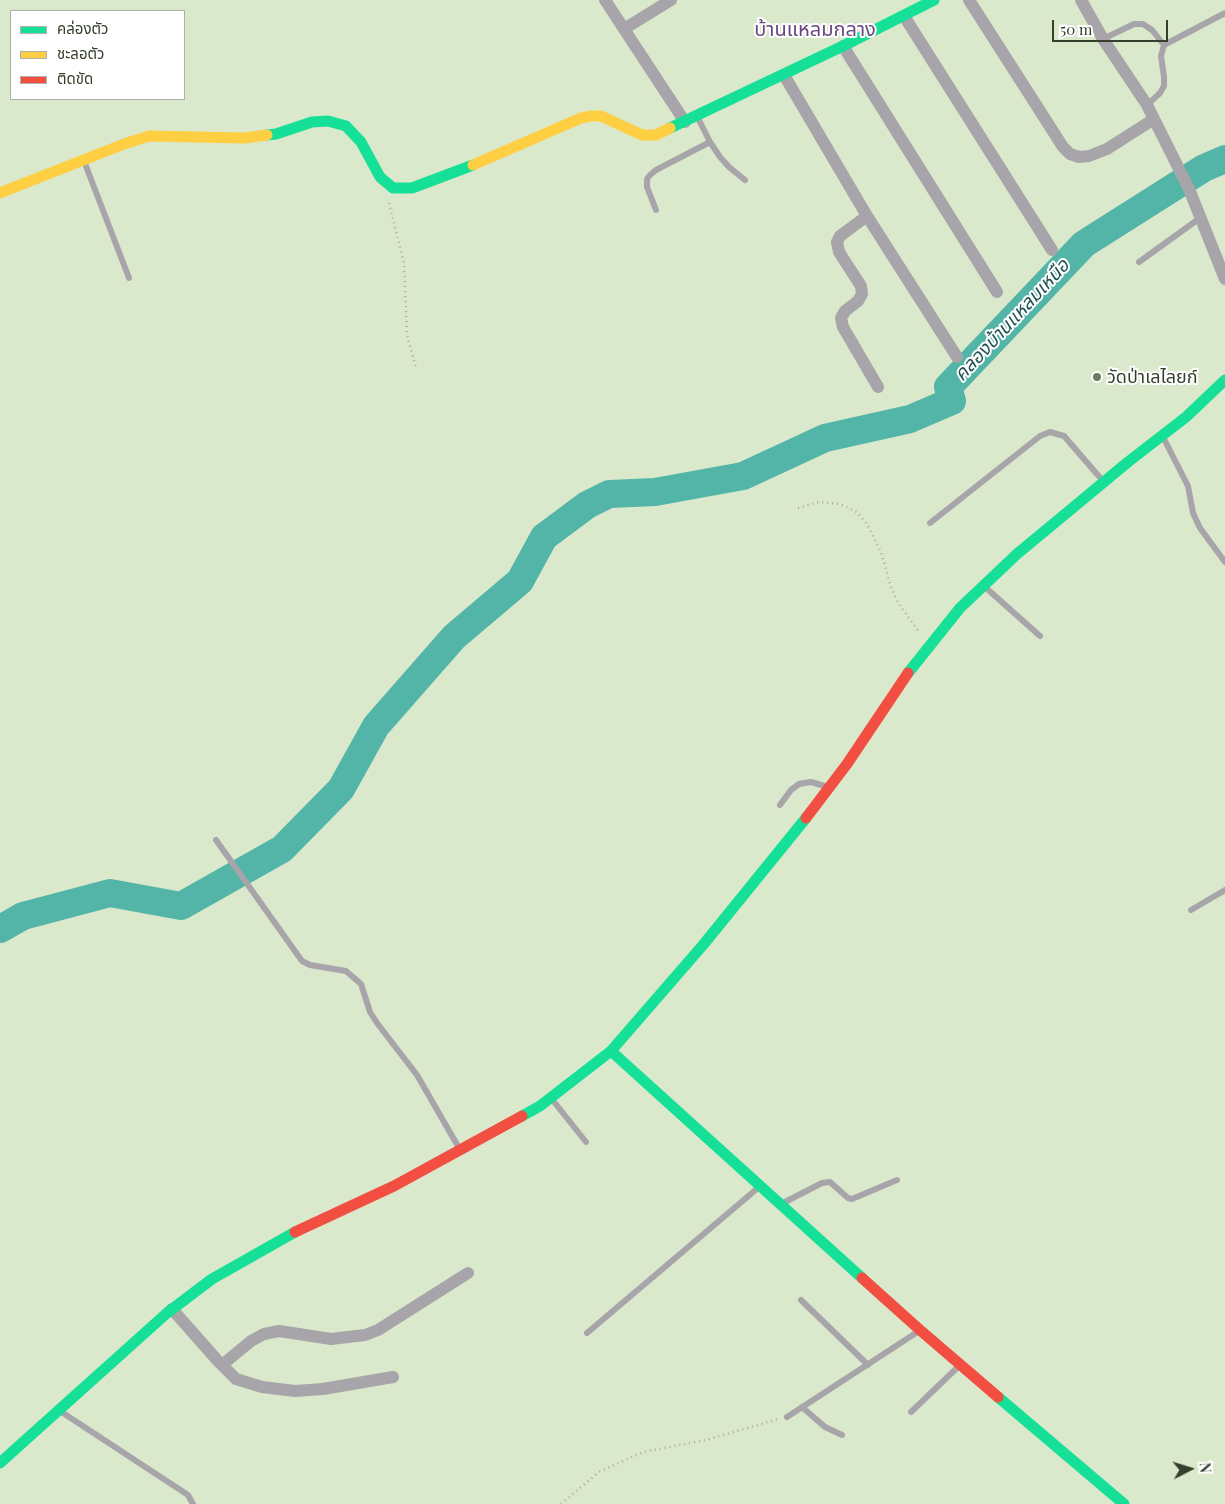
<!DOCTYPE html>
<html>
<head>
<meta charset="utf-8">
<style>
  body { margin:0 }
  #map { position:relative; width:1225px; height:1504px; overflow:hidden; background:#dae8cc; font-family:"Playfair Display","Noto Sans Thai",serif }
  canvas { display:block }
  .legend { position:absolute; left:10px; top:10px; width:175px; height:90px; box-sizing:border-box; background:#fff; border:1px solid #aeb2aa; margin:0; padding:6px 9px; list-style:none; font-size:15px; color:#353f2b }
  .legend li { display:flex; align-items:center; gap:10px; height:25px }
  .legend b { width:25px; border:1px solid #aeb2aa }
  .north { position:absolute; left:1165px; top:1444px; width:50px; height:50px; -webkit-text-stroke:4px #fff; paint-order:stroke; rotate:85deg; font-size:14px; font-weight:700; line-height:20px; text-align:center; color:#353f2b }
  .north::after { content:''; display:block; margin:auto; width:18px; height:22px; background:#353f2b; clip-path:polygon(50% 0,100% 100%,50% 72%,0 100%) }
  .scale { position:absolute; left:1052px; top:20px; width:116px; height:22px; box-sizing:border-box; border:2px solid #353f2b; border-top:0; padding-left:6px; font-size:15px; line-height:18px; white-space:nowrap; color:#353f2b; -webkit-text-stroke:4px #fff; paint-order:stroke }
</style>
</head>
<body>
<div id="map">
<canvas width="1225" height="1504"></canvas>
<ul class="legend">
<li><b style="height:6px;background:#16e098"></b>คล่องตัว</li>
<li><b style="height:6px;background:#ffcf43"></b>ชะลอตัว</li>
<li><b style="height:6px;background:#f24e42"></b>ติดขัด</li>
</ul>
<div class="north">N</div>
<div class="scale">50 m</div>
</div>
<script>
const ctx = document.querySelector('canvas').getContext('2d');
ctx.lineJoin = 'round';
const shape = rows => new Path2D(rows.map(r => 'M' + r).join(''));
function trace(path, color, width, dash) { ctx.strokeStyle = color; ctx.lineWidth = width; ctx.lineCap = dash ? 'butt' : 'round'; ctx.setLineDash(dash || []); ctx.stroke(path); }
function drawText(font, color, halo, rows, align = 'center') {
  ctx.font = font + ' "Playfair Display","Noto Sans Thai",serif'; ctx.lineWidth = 4; ctx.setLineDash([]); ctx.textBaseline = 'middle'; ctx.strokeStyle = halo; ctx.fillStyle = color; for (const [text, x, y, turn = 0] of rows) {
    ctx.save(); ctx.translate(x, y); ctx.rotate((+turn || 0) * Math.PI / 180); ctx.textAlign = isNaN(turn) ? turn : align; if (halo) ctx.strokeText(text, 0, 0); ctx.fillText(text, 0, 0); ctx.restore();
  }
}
const river = shape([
  [0,929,23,916,110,893,181,906,282,849,341,789,376,726,454,637,520,581,544,537,587,505,609,494,655,492,743,476,825,438,910,419,952,401,948,387,1084,244,1204,168,1225,159]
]);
const path = shape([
  [389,203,404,263,407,335,416,368],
  [798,508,819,502,840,504,857,512,867,524,881,552,891,587,898,603,920,633],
  [561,1504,599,1472,643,1452,706,1440,778,1419]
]);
const lane = shape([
  [1103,39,1134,24,1143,24,1152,30,1164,45,1225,13],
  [1147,105,1160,93,1164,86,1164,77,1161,56,1164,45],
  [698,118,710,142,720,157,729,167,745,180],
  [84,161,129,278],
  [656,210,647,187,647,179,650,175,656,170,710,142],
  [1139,262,1200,218],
  [1163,437,1188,486,1193,513,1200,528,1225,562],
  [930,523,1040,436,1050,432,1064,436,1103,481],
  [985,587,1040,636],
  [780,805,791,790,799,784,811,782,828,787],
  [216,840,302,961,310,965,346,971,361,984,370,1012,377,1023,417,1075,459,1148],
  [1191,910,1225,890],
  [551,1098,586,1142],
  [783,1203,822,1183,830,1182,848,1198,852,1199,897,1180],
  [801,1300,868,1365],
  [587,1333,759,1187],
  [802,1407,825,1427,842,1435],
  [60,1411,188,1495,193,1504],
  [911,1412,960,1365],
  [787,1417,919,1331]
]);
const street = shape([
  [605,0,685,122],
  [969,0,1063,147,1070,154,1079,157,1089,156,1107,149,1154,119],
  [1081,0,1103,39,1147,105,1189,189,1225,279],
  [904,16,1052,250],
  [624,29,671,0],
  [843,46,997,292],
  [784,75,867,216,957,357],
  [867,216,840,236,837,242,839,252,861,286,862,294,858,301,845,311,841,318,843,327,878,387],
  [172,1309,217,1360,236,1379,262,1387,295,1391,323,1389,393,1377],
  [222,1365,251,1341,264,1334,279,1331,331,1339,365,1335,378,1330,468,1273]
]);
const fast = shape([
  [670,128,843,46,934,0],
  [267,135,276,134,312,122,328,121,346,126,361,142,380,177,393,188,412,188,473,165],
  [908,673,960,608,1017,554,1128,462,1186,417,1225,380],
  [611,1051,862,1278],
  [522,1116,540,1106,611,1051,703,945,806,818],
  [998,1397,1124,1504],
  [0,1463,167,1313,212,1279,295,1232]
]);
const slow = shape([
  [473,165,581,118,591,116,601,116,642,135,656,135,670,128],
  [0,193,124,144,149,136,244,138,267,135]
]);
const jam = shape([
  [806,818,847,764,908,673],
  [295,1232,394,1186,522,1116],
  [862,1278,920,1330,998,1397]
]);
const markers = [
  [1097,377,5,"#6f7a63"]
];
const poiNames = [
  ["วัดป่าเลไลยก์",1107,377]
];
const waterNames = [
  ["คลองบ้านแหลมเหนือ",1012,320,-47]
];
const quarterNames = [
  ["บ้านแหลมกลาง",815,30]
];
trace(river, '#52b5a8', 28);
trace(path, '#a8aca5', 2.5, [1, 4]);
trace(lane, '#a7a5a9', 6);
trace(street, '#a7a5a9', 12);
trace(fast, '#16e098', 11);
trace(slow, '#ffcf43', 11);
trace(jam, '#f24e42', 11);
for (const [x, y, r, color] of markers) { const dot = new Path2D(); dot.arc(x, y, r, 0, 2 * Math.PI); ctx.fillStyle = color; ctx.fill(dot); trace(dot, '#fff', 2); }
drawText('18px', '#353f2b', '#fff', poiNames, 'left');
drawText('italic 19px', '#20534f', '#fff', waterNames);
drawText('20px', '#694782', '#fff', quarterNames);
</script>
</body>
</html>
